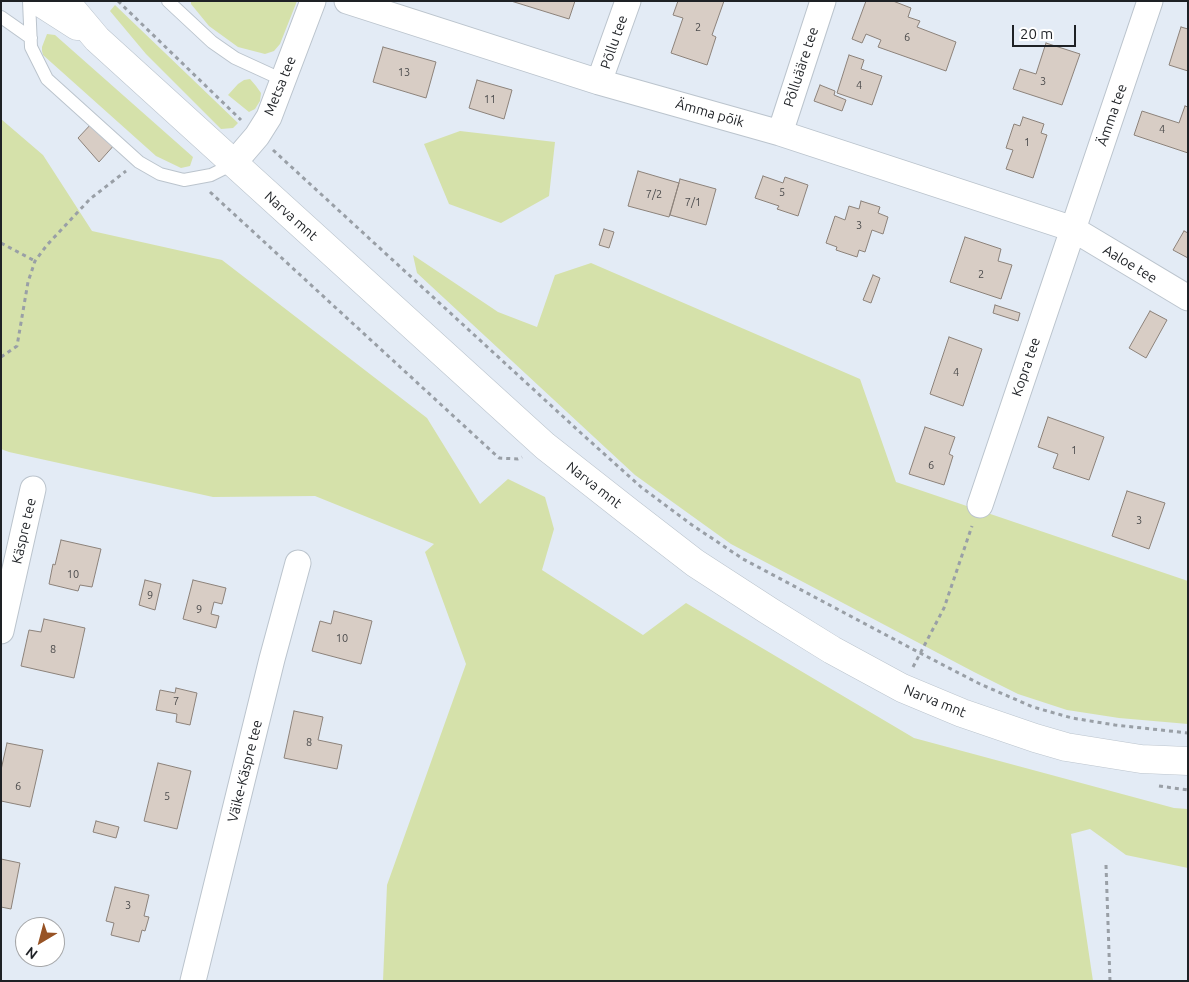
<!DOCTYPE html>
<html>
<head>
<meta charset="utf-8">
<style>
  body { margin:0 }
  #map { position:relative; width:1189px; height:982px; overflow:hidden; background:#e3ebf5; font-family:Ubuntu,sans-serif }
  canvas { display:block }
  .frame { position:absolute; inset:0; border:2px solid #1e2125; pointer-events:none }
  .north { position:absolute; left:15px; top:917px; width:50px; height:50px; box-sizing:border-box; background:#fff; border:1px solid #a5a6a8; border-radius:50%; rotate:217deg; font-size:14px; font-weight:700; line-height:20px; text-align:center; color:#1e2125 }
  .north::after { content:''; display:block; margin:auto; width:18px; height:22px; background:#975325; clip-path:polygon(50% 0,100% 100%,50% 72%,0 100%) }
  .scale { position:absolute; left:1012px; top:25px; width:64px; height:22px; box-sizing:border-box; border:2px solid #1e2125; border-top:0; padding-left:6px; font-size:15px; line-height:18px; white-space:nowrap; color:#1e2125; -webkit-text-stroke:4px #fff; paint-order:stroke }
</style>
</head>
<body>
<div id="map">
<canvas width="1189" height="982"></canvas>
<div class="frame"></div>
<div class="north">N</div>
<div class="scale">20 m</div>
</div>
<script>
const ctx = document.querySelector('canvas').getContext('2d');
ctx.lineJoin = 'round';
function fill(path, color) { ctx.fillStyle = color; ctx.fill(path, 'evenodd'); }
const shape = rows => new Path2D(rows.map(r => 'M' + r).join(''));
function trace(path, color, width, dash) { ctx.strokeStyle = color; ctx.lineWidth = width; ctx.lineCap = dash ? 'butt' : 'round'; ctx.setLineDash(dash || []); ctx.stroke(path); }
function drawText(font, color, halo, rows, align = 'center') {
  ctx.font = font + ' Ubuntu,sans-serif'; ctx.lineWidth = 4.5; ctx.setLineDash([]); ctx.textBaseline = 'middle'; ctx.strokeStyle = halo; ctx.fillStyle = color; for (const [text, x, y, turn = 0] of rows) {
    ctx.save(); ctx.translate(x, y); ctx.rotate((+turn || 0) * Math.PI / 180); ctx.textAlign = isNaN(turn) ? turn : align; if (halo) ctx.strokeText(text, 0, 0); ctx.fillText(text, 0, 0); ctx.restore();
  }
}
const green = shape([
  [191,1,297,1,280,44,274,51,265,54,238,47,209,26,191,4],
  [115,5,238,123,233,128,221,129,146,54,110,11],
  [47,34,55,35,193,157,190,166,181,168,156,156,43,55,42,51,42,47],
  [250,79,256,86,261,93,260,101,255,109,249,112,228,95,238,84,244,80],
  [1,119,43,155,92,231,222,260,427,418,480,504,508,479,545,497,554,529,542,570,643,635,686,603,914,738,1174,808,1188,809,1188,868,1126,855,1090,829,1071,834,1093,981,383,981,387,885,466,664,425,552,434,544,315,496,213,497,9,452,1,449],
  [460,131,555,142,549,196,501,223,449,204,424,144],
  [413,255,498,312,537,327,555,275,591,263,860,379,896,482,1188,581,1188,724,1119,718,1067,710,1018,694,974,672,731,544,635,475,417,273]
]);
const building = shape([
  [511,1,575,1,569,19,511,1],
  [678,1,724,1,712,35,716,37,707,65,671,53,683,18,673,15,678,1],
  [866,1,893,1,911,8,908,17,920,21,917,27,956,42,946,71,878,47,881,40,866,34,862,43,852,39,866,1],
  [1181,27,1188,29,1188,71,1169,65,1181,27],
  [1046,43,1080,54,1062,105,1013,89,1020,69,1036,74,1046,43],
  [383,47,436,62,426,98,373,82,383,47],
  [849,55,864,60,861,69,882,76,872,105,837,93,849,55],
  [477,80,512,90,504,119,469,108,477,80],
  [820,85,835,91,834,95,846,100,842,111,814,101,820,85],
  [1185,106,1188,107,1188,153,1134,135,1142,111,1179,123,1185,106],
  [1023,117,1044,124,1041,133,1047,135,1033,178,1006,169,1013,150,1006,148,1014,124,1020,126,1023,117],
  [93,122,116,143,99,162,78,138,93,122],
  [638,171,679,183,669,217,628,206,638,171],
  [763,176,783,183,785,177,808,185,798,216,777,209,779,206,755,198,763,176],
  [680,179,716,189,706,225,670,215,680,179],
  [861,201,880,207,878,213,888,217,883,234,872,230,865,252,859,250,857,257,836,250,837,247,826,243,835,216,845,220,849,206,859,209,861,201],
  [604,229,614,232,609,248,599,245,604,229],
  [1184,231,1188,233,1188,258,1173,250,1184,231],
  [965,237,1001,249,998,261,1012,265,1001,299,950,282,965,237],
  [873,275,880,278,871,303,863,300,873,275],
  [995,305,1020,313,1018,321,993,313,995,305],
  [1150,311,1167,320,1146,358,1129,348,1150,311],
  [949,337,982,349,963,406,930,394,949,337],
  [1048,417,1104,437,1089,480,1053,468,1058,454,1038,447,1048,417],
  [925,427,955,437,949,454,953,456,944,485,909,474,925,427],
  [1127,491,1165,503,1149,549,1112,536,1127,491],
  [61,540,101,549,92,587,80,585,78,591,49,584,53,564,55,565,61,540],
  [145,580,161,584,155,610,139,605,145,580],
  [193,580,226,588,222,604,214,602,211,614,219,616,216,628,183,619,193,580],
  [334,611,372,621,361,664,312,651,320,621,331,624,334,611],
  [44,619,85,628,74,678,21,666,29,630,41,632,44,619],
  [176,688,197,693,190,725,176,722,177,714,156,710,160,690,175,693,176,688],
  [294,711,323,717,318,740,342,745,337,769,284,758,294,711],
  [7,743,43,750,30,807,1,801,1,770,7,743],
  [158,763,191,771,177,829,144,821,158,763],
  [96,821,119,827,116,838,93,832,96,821],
  [1,859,20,863,11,909,1,907,1,859],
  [115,887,149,895,144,916,149,917,145,931,142,930,139,942,111,935,114,923,106,921,115,887]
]);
const path = shape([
  [118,1,241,120],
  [273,150,582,434,641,487,692,525,743,559,920,653,980,684,1033,707,1072,718,1115,725,1188,733],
  [210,192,499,458,518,459,522,457],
  [1,243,35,261],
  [1,357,17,346,28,282,35,261,47,245,90,199,126,171],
  [913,667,944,608,972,526],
  [1159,786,1188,790],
  [1106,865,1110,981]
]);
const service = shape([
  [29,1,31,47,47,79,139,162,160,174,184,180,211,175,233,164],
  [168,1,212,42,235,58,283,80],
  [1,17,31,38]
]);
const minor = shape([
  [347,1,599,82,780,133,1073,229,1188,298],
  [599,82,628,1],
  [780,133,823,1],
  [233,164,257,136,269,117,313,1],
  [980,505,1150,1],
  [1,631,33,489],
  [193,981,272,659,298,563]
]);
const secondary = shape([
  [38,1,77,26],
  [65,1,97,39,545,446,629,512,695,563,769,611,832,650,902,688,962,713,1035,738,1066,747,1141,759,1188,761]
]);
const numberNames = [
  ["2",698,27],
  ["6",907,37],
  ["13",404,72],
  ["3",1043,81],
  ["4",859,85],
  ["11",490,99],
  ["4",1162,129],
  ["1",1027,142],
  ["5",782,192],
  ["7/2",654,194],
  ["7/1",693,202],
  ["3",859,225],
  ["2",981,274],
  ["4",956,372],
  ["1",1074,450],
  ["6",931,465],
  ["3",1139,520],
  ["10",73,574],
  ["9",150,595],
  ["9",199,609],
  ["10",342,638],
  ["8",53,649],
  ["7",176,701],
  ["8",309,742],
  ["6",18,786],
  ["5",167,796],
  ["3",128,905]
];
const streetNames = [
  ["Põllu tee",614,42,-71],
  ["Põlluääre tee",801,67,-72],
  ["Metsa tee",280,86,-68],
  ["Ämma põik",710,113,16],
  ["Ämma tee",1112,115,-71],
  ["Narva mnt",291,216,42],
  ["Aaloe tee",1130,264,31],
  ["Kopra tee",1026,367,-71],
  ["Narva mnt",594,485,38],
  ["Käspre tee",24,531,-77],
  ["Narva mnt",935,701,22],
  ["Väike-Käspre tee",245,771,-76]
];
fill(green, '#d5e1aa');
fill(building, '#d8cdc5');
trace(building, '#8c827a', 1);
trace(service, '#bbc4cd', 14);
trace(minor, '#bbc4cd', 27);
trace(secondary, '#bbc4cd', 29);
trace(path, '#999fa6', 3, [4, 4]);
trace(service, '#fff', 12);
trace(minor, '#fff', 25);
trace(secondary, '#fff', 28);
drawText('11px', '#4c4c4d', null, numberNames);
drawText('14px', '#1e2125', '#fff', streetNames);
</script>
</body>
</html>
